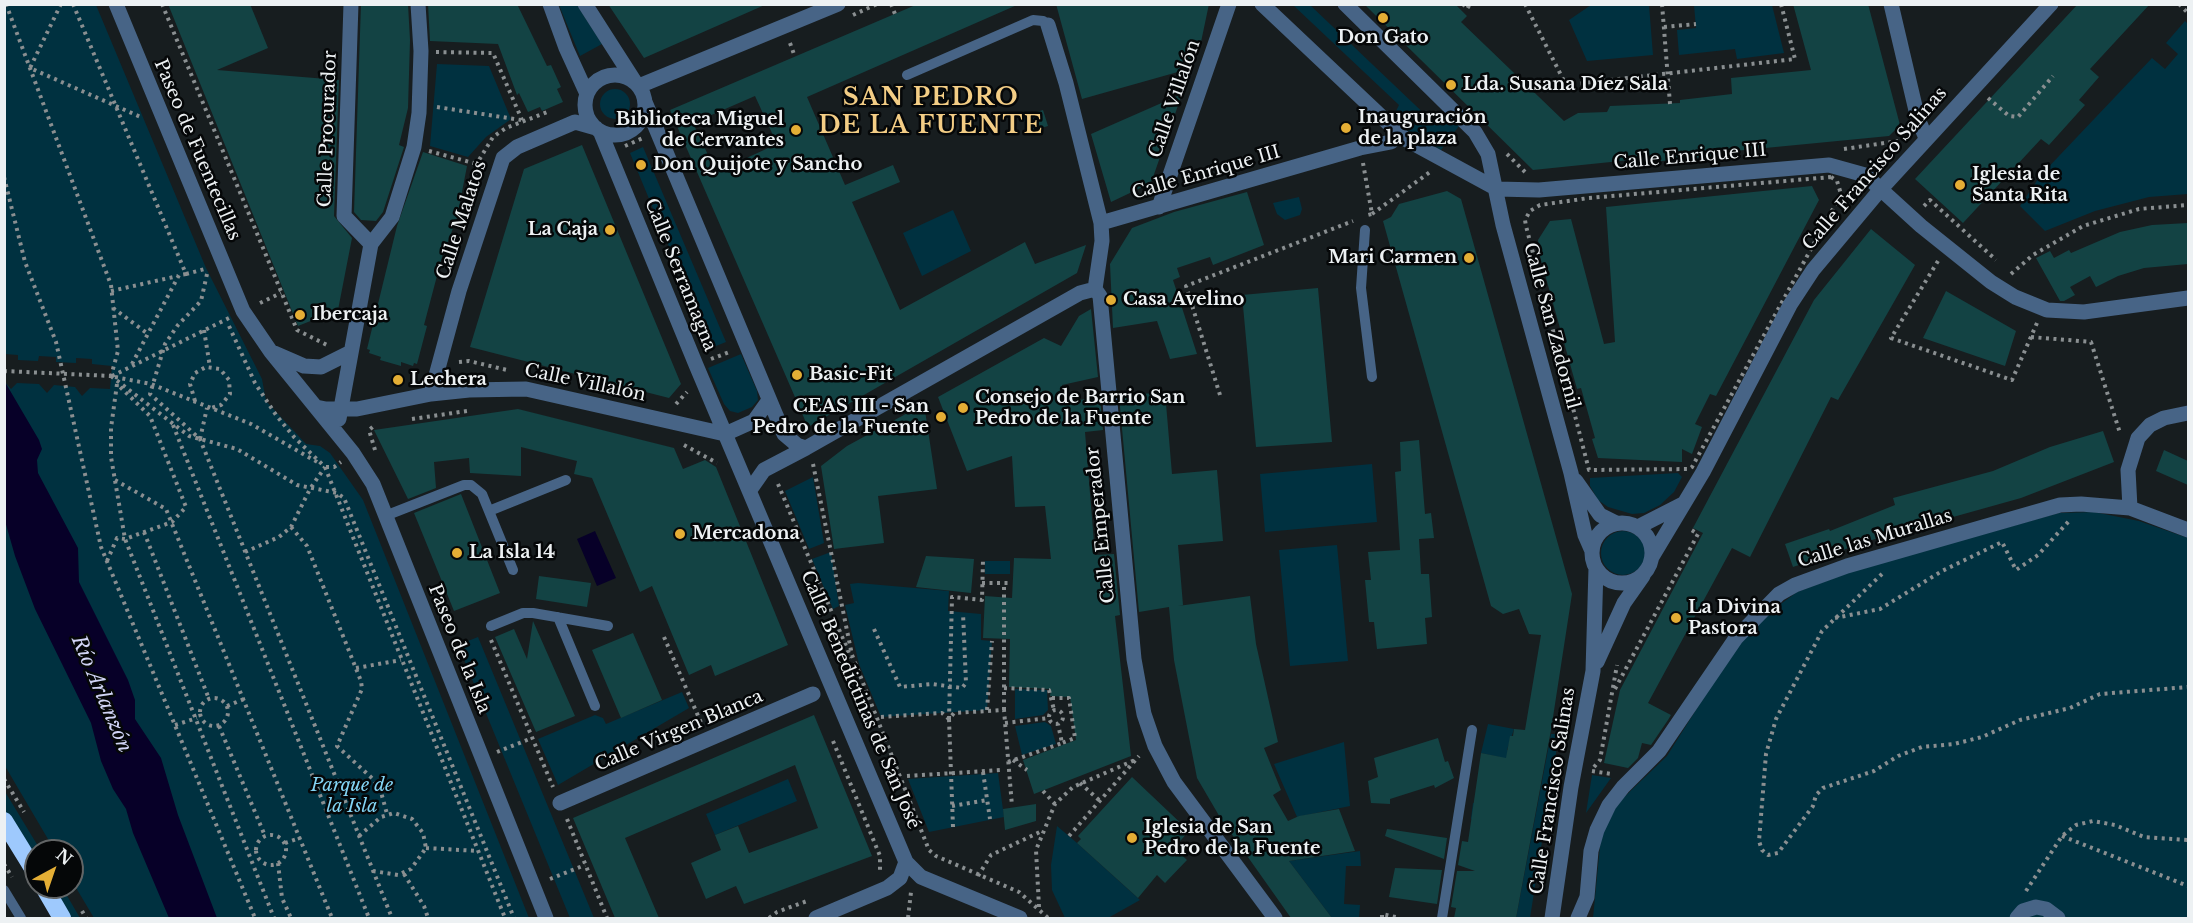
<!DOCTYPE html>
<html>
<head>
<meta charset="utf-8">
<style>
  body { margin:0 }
  #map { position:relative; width:2193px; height:923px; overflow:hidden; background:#171d1f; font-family:"Libre Baskerville",serif }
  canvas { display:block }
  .frame { position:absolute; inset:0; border:6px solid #edf1f3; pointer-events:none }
  .north { position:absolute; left:24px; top:839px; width:60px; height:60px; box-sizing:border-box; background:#050708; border:2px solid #626566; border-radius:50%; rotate:40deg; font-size:16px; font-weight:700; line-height:24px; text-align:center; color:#edf1f3 }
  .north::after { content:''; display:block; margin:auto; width:21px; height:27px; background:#e4ae35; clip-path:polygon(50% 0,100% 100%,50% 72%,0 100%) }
</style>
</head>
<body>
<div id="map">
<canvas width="2193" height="923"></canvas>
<div class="frame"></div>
<div class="north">N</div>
</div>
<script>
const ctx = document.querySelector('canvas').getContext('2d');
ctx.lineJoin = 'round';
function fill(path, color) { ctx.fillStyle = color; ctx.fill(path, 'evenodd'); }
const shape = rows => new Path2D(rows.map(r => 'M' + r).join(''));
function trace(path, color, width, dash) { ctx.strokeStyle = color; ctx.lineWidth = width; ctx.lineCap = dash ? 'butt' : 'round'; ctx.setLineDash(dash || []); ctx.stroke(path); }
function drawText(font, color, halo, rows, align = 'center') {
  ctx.font = font + ' "Libre Baskerville",serif'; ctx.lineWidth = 5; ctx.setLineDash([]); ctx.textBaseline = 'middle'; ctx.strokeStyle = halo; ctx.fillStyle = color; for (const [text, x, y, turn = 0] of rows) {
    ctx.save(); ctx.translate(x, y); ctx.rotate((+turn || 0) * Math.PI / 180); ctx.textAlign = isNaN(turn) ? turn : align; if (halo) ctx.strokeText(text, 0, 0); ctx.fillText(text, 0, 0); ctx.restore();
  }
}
const green = shape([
  [4,5,96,5,206,268,262,379,266,401,306,444,320,446,330,453,363,500,529,918,94,918,72,881,72,851,55,851,5,766,5,382,11,389,17,383,39,384,47,393,54,385,75,387,82,396,90,388,110,389,112,366,92,364,92,359,76,358,76,363,56,362,56,357,39,356,38,361,18,360,18,355,5,354],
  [559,5,577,5,602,44,580,56],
  [1293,5,1310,5,1434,123,1455,122,1459,126,1441,150,1395,123,1385,111,1396,111,1399,105],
  [1591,5,1649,5,1653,55,1587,61,1569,20],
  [1694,5,1772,5,1784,53,1737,59,1735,49,1679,55,1677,30,1696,28],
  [2185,21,2188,24,2188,194,2149,197,2095,211,2045,231,2020,206,2040,176,2152,58,2165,69,2178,54,2166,43],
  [437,64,489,66,511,119,486,137,468,157,430,146],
  '600 104a15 15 0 1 1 30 0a15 15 0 1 1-30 0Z',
  [643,147,726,342,711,348,630,153],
  [1299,197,1302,209,1300,215,1285,220,1277,214,1273,203],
  [953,210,971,251,922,276,903,233],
  [741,354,757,391,758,400,752,407,738,413,730,411,724,404,708,368],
  [1372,464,1377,522,1265,532,1260,474],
  [1678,473,1682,477,1674,492,1660,505,1644,513,1632,514,1608,507,1598,500,1590,486,1590,478],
  [813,477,824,543,809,549,785,491],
  [2094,512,2139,521,2188,538,2188,918,1593,918,1601,836,1618,803,1667,756,1738,643,1770,612,1797,592,1863,567,2059,513],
  '1601 553a22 22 0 1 1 44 0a22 22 0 1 1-44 0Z',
  [1337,545,1348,661,1290,666,1279,550],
  [831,552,839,606,833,609,812,559],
  [985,561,1010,561,1010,574,985,574],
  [858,583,949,591,948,611,981,614,981,640,992,641,987,710,881,717,859,664,845,605,854,603,850,584],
  [478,637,594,918,570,918,458,645],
  [1015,689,1047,690,1048,710,1043,715,1015,719],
  [682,692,689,708,558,785,538,739,595,715,603,718,606,724],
  [1045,722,1051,726,1056,744,1022,755,1015,726],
  [1488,724,1514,729,1507,750,1511,751,1511,759,1505,794,1508,797,1502,833,1499,833,1497,842,1500,844,1498,857,1486,855,1489,831,1477,829,1478,820,1471,819,1473,803,1493,806,1496,792,1492,791,1499,757,1481,753],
  [1551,734,1559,734,1530,918,1516,918],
  [1344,742,1350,806,1297,817,1274,764],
  [998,773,1004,817,929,832,908,779],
  [1592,775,1611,778,1586,813],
  [788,779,797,801,715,835,706,814],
  [4,790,41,851,36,851,36,864,5,811],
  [1057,826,1077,843,1140,900,1108,918,1065,918,1052,890,1051,865],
  [1360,851,1361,866,1346,866,1344,904,1360,905,1359,918,1332,918,1289,861],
  [49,887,62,887,80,918,68,918]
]);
const water = shape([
  [5,382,39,440,42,449,37,460,38,473,78,548,79,582,128,680,135,700,135,719,161,758,178,815,217,918,169,918,133,833,126,809,113,789,101,761,91,723,35,609,15,556,5,521],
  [595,531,616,578,597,586,577,539]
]);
const building = shape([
  [168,4,250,4,268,48,217,70,339,80,334,216,352,238,338,310,298,326],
  [361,4,408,4,410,40,408,108,399,145,404,147,383,212,376,221,361,220,354,212],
  [428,4,517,4,547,66,551,65,561,87,557,89,563,102,542,111,540,107,528,112,519,93,517,95,498,44,430,41],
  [608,4,767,4,644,58],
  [918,4,1017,5,807,97,845,185,893,165,900,182,852,202,900,310,1025,242,1035,264,1086,245,1077,273,808,427,670,110],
  [755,96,777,144,716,172,693,123],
  [1056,4,1129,6,1209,4,1201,42,1192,68,1082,99],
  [1364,4,1455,4,1467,16,1461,22,1564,121,1578,113,1607,112,1610,106,1680,103,1680,100,1732,94,1731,78,1811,70,1793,4,1868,4,1900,125,1889,136,1724,152,1725,155,1641,163,1640,159,1533,170],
  [2078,4,2150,4,2090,69,2099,77,2079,100,2085,105,2049,145,2041,139,1963,223,1915,179],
  [1182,94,1151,183,1111,202,1091,134],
  [1043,110,1048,126,1028,132,1023,116],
  [582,145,681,384,669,398,470,347,524,169],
  [423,152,467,166,457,218,442,257,424,325,427,326,417,364,414,363,413,366,401,362,401,366,380,360,381,357,369,353,370,350,367,349,397,226],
  [1812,186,1819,200,1716,396,1710,394,1695,424,1702,427,1692,454,1682,449,1682,462,1598,458,1592,439,1595,438,1581,388,1577,389,1539,253,1538,240,1550,221,1571,219,1604,344,1615,342,1606,207],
  [1447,191,1461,199,1572,594,1551,730,1516,918,1454,918,1456,908,1451,907,1457,871,1475,871,1458,865,1462,841,1468,842,1481,753,1506,758,1510,736,1513,736,1514,729,1525,730,1541,635,1529,634,1519,609,1503,614,1491,606,1383,221,1391,217,1399,204],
  [1247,192,1264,245,1213,265,1210,257,1177,268,1180,277,1173,280,1197,354,1170,359,1157,321,1113,328,1110,264,1132,228,1174,212],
  [2188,223,2188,264,2144,268,2118,276,2096,287,2090,276,2070,287,2075,295,2064,301,2060,301,2036,258,2050,251,2054,258,2069,250,2071,253,2120,232,2152,225],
  [1871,229,1915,265,1838,400,1831,397,1750,557,1732,548,1648,703,1671,715,1668,720,1651,745,1642,743,1638,758,1628,768,1604,763,1620,690,1703,533,1693,528,1814,300],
  [1318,288,1332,442,1256,447,1242,295],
  [1946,291,2016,331,2005,366,1923,338],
  [1091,309,1098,377,1062,385,1065,401,1100,398,1103,430,1085,432,1095,555,1114,554,1120,615,1115,616,1131,756,1034,794,1023,760,1076,740,1070,697,1050,696,1051,689,1009,687,1010,639,983,638,985,596,1012,598,1014,558,1051,559,1045,506,1015,507,1012,456,967,471,938,397,1044,338,1061,346,1079,316],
  [1165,392,1172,474,1217,470,1223,541,1178,545,1183,605,1178,606,1250,596,1256,644,1278,742,1264,748,1281,790,1273,795,1288,821,1299,816,1339,809,1355,851,1289,861,1332,918,1291,918,1221,819,1197,778,1174,660,1169,607,1139,612,1119,396],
  [924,404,937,489,878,496,884,543,834,549,821,466,847,446],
  [518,409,674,448,683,469,705,460,716,467,788,645,715,676,711,665,689,675,652,586,640,592,592,478,574,474,577,461,521,447,521,476,470,473,469,458,434,462,436,488,408,499,374,430],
  [2103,431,2114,462,2021,498,1878,538,1793,567,1785,544,1829,529,1830,531,1895,505,1893,498,1993,471,2050,447],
  [1419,440,1425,514,1431,513,1434,538,1419,539,1421,574,1429,574,1432,617,1425,618,1427,644,1377,649,1374,622,1369,622,1365,580,1371,580,1368,552,1400,550,1395,472,1401,471,1400,442],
  [2164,450,2188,461,2188,485,2156,471],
  [461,494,500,593,454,611,414,513],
  [926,556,974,559,971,593,916,587],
  [539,576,591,583,587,607,536,599],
  [533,621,575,716,536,732,495,637,514,629,527,659],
  [633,633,662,700,621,718,592,650],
  [814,715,872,856,744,904,736,886,706,899,691,863,721,850,715,835,738,826,749,853,818,828,795,765,625,838,659,918,615,918,573,818],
  [1438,738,1445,762,1448,761,1454,778,1435,788,1434,785,1390,799,1390,804,1371,803,1368,781,1378,777,1374,758],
  [1132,777,1189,831,1174,848,1187,860,1165,883,1157,875,1138,898,1077,843,1081,839,1078,836],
  [1036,804,1036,821,1005,830,1003,809],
  [1387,829,1447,838,1444,859,1385,836],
  [1395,868,1442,870,1437,904,1389,897]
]);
const path = shape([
  [6,4,111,285,118,351,111,376],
  [61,4,30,68,143,118],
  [73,4,186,274,179,275,132,364],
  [162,4,297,330,327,345],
  [891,4,895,14],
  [1463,4,1467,9,1470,4],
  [1525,4,1566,85,1795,59,1781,4],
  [1662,4,1670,104],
  [2179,4,2188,13],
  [853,15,877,4],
  [1664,27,1696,24],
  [790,43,795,57],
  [436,52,493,53,522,120],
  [1988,98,2009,116,2018,117,2053,76],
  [437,107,521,120],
  [625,146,643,138],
  [1844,149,1898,141],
  [429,151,477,164],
  [1507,154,1525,172],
  [1363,163,1372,214,1368,215],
  [4,177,25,262,56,342,101,547,255,918],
  [1831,177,1837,181,1841,194,1692,467,1689,469,1589,470,1526,226,1525,220,1530,211,1540,205,1589,198,1831,177],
  [1924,206,1930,200,1996,260],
  [465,210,479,160,493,137,506,128,550,111],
  [1372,214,1430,172],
  [1938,261,1891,338,2012,380,2037,323],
  [186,274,205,269],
  [207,274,201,301,178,325,165,344,150,394,200,439,392,918],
  [2011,274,2033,255,2083,226,2139,209,2188,205],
  [111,291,178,276],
  [260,303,281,293],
  [113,308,148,334],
  [229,326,255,383,276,415,294,437,325,467,505,918],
  [204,330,210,367],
  [2031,337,2091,342,2120,433],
  [711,359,732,351],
  [459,362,469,361,507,370],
  [111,376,189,436,237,449,297,485,337,493,344,498,514,918],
  [112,376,229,318],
  [115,377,151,384,251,424,319,463],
  [117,384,111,428,111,457,125,539,274,918],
  [1220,395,1186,286,1353,221],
  [195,401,190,384,195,373,206,367,220,369,229,380,230,394,221,405,211,408],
  [676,404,687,392],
  [412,419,467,411],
  [173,425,369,918],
  [200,439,207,408],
  [684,445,717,463],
  [375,450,369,430,375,425],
  [813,464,852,655,929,850,936,856,1019,892,1048,918],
  [326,467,334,467,341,462],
  [115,480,166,509,332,918],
  [778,484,851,658],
  [291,527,307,546,361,681,362,689,337,746,374,780,381,792,387,814],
  [144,532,209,699],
  [245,552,279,537,291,527,310,489,325,467],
  [107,561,117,538,125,539,172,522,186,507,150,416,117,384],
  [1882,574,1822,631,1776,719,1766,754,1759,841,1762,850,1768,855,1778,853,1813,806,1816,795,1823,788,1874,771,1898,756,1922,747,1954,744,1982,737,2020,720,2070,708,2100,694,2188,687],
  [982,583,1010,583],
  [1835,618,1880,609,1942,571,2002,542,2016,570,2038,555,2069,521],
  [874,629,900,687,932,684,962,688,966,683,963,613],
  [664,637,702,725],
  [491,640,553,787],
  [356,668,401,660],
  [1004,688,1049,690,1054,710],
  [1615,689,1698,534,1688,528],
  '200 712a14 14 0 1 1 28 0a14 14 0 1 1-28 0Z',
  [1052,698,1069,698,1075,738,1062,743],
  [227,706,244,699],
  '1049 717a7 7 0 1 1 14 0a7 7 0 1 1-14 0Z',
  [987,710,992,641],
  [1004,710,1004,583],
  [881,717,942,713,949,719],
  [949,719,952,597,982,600,983,560],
  [1005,723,1049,718],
  [175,725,197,718],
  [219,726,265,836],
  [833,741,880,856,880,871],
  [497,752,532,738],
  [1013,760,1027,770],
  [1008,762,1062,743,1058,724],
  [1594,767,1600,760,1617,665],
  [1592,771,1611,774],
  [983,772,990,819],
  [907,776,1001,770],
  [4,779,24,812],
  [1080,783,1100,801],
  [1043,791,1055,804],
  [952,806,987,800],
  [567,819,607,918],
  [953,827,949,719,954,713,1004,710,1012,806],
  '256 850a15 15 0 1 1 30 0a15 15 0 1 1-30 0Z',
  [359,836,381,817,394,813,412,819,423,833,426,848,411,869,398,875,373,871],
  [1069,836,1139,756],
  [2062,836,2188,886],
  [285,843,300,838],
  [426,848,478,851],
  [278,863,282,898,291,918],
  [4,864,12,877],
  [404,874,424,906,428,918],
  [978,876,991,855,1042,831],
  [550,879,585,865],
  [2026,891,2062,836,2076,825,2093,821,2115,825,2144,837,2188,840],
  [1039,907,1036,850,1055,804,1073,787,1135,760],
  [82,911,86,918],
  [769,918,777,912,807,901],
  [908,918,911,892],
  [1382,918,1382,914,1400,918]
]);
const lane = shape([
  [907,75,1033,20,1043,21,1048,25],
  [1365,230,1361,288,1372,377],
  [489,511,566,480],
  [385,516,464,485,471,485,482,494,513,570],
  [558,617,595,706],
  [491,626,523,613,533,613,608,626],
  [4,890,21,918],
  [1442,918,1472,730]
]);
const street = shape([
  [116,4,243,311,271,352,353,453,373,484,546,918],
  [351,4,344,216,371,244],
  [550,4,566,48,587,94],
  [585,4,635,82],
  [1262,4,1405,139,1497,189,1539,190,1829,165,1865,175,1921,226,1991,282,2015,297,2047,310,2084,312,2188,298],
  [1345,4,1475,132,1488,154,1503,225,1571,473,1585,535,1592,551],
  [1891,4,1918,119,1926,138],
  [1048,25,1066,83,1101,223,1102,241,1095,289,1100,296,1134,659,1144,714,1155,746,1174,782,1275,918],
  '585 105a30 30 0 1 1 60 0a30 30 0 1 1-60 0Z',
  [639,86,838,4],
  [645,102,775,413,784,434,797,445,806,448,1080,293,1095,289],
  [600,131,696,365,906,862,921,877,1020,918],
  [1159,207,1229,4],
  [1101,223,1360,148,1391,142],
  [274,353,304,366,321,367,351,352],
  [431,394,459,291,503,158,517,147,575,122,596,128],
  [316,407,326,409,357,409,431,394,469,390,526,389,725,434,754,421,769,400],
  [339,419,371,244,392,217,414,147,419,113,421,51,418,4],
  [1576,481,1600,515,1616,523],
  [750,490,764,470,806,448],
  [2130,508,2128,470,2138,438,2150,425,2164,418,2188,413],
  '1592 553a30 30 0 1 1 60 0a30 30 0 1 1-60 0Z',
  [1638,527,1683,504],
  [1652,557,1703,472,1790,305,1813,270,1880,190,2051,4],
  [1597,662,1624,603,1643,576],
  [560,803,813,694],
  [816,918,887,888,900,878,906,862],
  [1552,918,1571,787,1593,671,1596,568],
  [1578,918,1587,897,1591,851,1597,830,1609,805,1623,787,1659,751,1736,638,1779,594,1795,585,1847,566,2060,505,2081,504,2130,508,2188,530],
  [2017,918,2023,911,2036,907,2046,909,2058,918]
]);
const highway = shape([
  [4,821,36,873],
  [44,887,62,918]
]);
const pathBridge = shape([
  [4,371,111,376]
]);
const markers = [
  [1383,18,6,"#e4ae35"],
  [1451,85,6,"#e4ae35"],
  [1346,128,6,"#e4ae35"],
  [796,130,6,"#e4ae35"],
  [641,165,6,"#e4ae35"],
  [1960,185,6,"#e4ae35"],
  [610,230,6,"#e4ae35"],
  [1469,258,6,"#e4ae35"],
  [1111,300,6,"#e4ae35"],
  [300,315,6,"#e4ae35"],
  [797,375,6,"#e4ae35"],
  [398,380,6,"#e4ae35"],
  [963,408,6,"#e4ae35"],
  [941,417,6,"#e4ae35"],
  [680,534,6,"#e4ae35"],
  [457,553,6,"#e4ae35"],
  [1676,618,6,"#e4ae35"],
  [1132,838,6,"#e4ae35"]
];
const poiNames = [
  ["Don Gato",1383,38,"center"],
  ["Lda. Susana Díez Sala",1463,85],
  ["Inauguración",1358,118],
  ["de la plaza",1358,139],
  ["Biblioteca Miguel",784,120,"right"],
  ["de Cervantes",784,141,"right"],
  ["Don Quijote y Sancho",653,165],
  ["Iglesia de",1972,175],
  ["Santa Rita",1972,196],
  ["La Caja",598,230,"right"],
  ["Mari Carmen",1457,258,"right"],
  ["Casa Avelino",1123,300],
  ["Ibercaja",312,315],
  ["Basic-Fit",809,375],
  ["Lechera",410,380],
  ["Consejo de Barrio San",975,398],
  ["Pedro de la Fuente",975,419],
  ["CEAS III - San",929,407,"right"],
  ["Pedro de la Fuente",929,428,"right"],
  ["Mercadona",692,534],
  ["La Isla 14",469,553],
  ["La Divina",1688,608],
  ["Pastora",1688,629],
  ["Iglesia de San",1144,828],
  ["Pedro de la Fuente",1144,849]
];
const streetNames = [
  ["Calle Villalón",1175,99,-71],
  ["Calle Procurador",328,129,-88],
  ["Paseo de Fuentecillas",197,150,67],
  ["Calle Enrique III",1690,157,-5],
  ["Calle Francisco Salinas",1875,169,-49],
  ["Calle Enrique III",1206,173,-16],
  ["Calle Malatos",462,220,-72],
  ["Calle Serramagna",680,275,68],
  ["Calle San Zadornil",1551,326,75],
  ["Calle Villalón",585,383,12],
  ["Calle Emperador",1101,525,-96],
  ["Calle las Murallas",1875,539,-17],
  ["Paseo de la Isla",459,649,68],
  ["Calle Benedictinas de San José",860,700,67],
  ["Calle Virgen Blanca",679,731,-23],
  ["Calle Francisco Salinas",1553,791,-81]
];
const parkNames = [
  ["Parque de",352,786],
  ["la Isla",352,807]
];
const waterNames = [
  ["Río Arlanzón",101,694,67]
];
const districtNames = [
  ["SAN PEDRO",931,98],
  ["DE LA FUENTE",931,126]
];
fill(green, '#003140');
fill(water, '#070028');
fill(building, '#134344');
trace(path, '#8a8f91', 4, [3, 4.5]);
trace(lane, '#476486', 10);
trace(street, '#476486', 15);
trace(highway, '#9ec9fd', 18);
trace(pathBridge, '#8a8f91', 4, [3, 4.5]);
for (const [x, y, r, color] of markers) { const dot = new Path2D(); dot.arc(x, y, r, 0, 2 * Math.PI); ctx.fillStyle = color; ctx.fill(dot); trace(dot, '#050708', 2); }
drawText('bold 18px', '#edf1f3', '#050708', poiNames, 'left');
drawText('18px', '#edf1f3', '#050708', streetNames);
drawText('italic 18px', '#83d4f4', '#050708', parkNames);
drawText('italic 20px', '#d1d4f5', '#050708', waterNames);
ctx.letterSpacing = '1.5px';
drawText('bold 24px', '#f3cd85', '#050708', districtNames);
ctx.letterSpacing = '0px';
</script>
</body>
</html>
